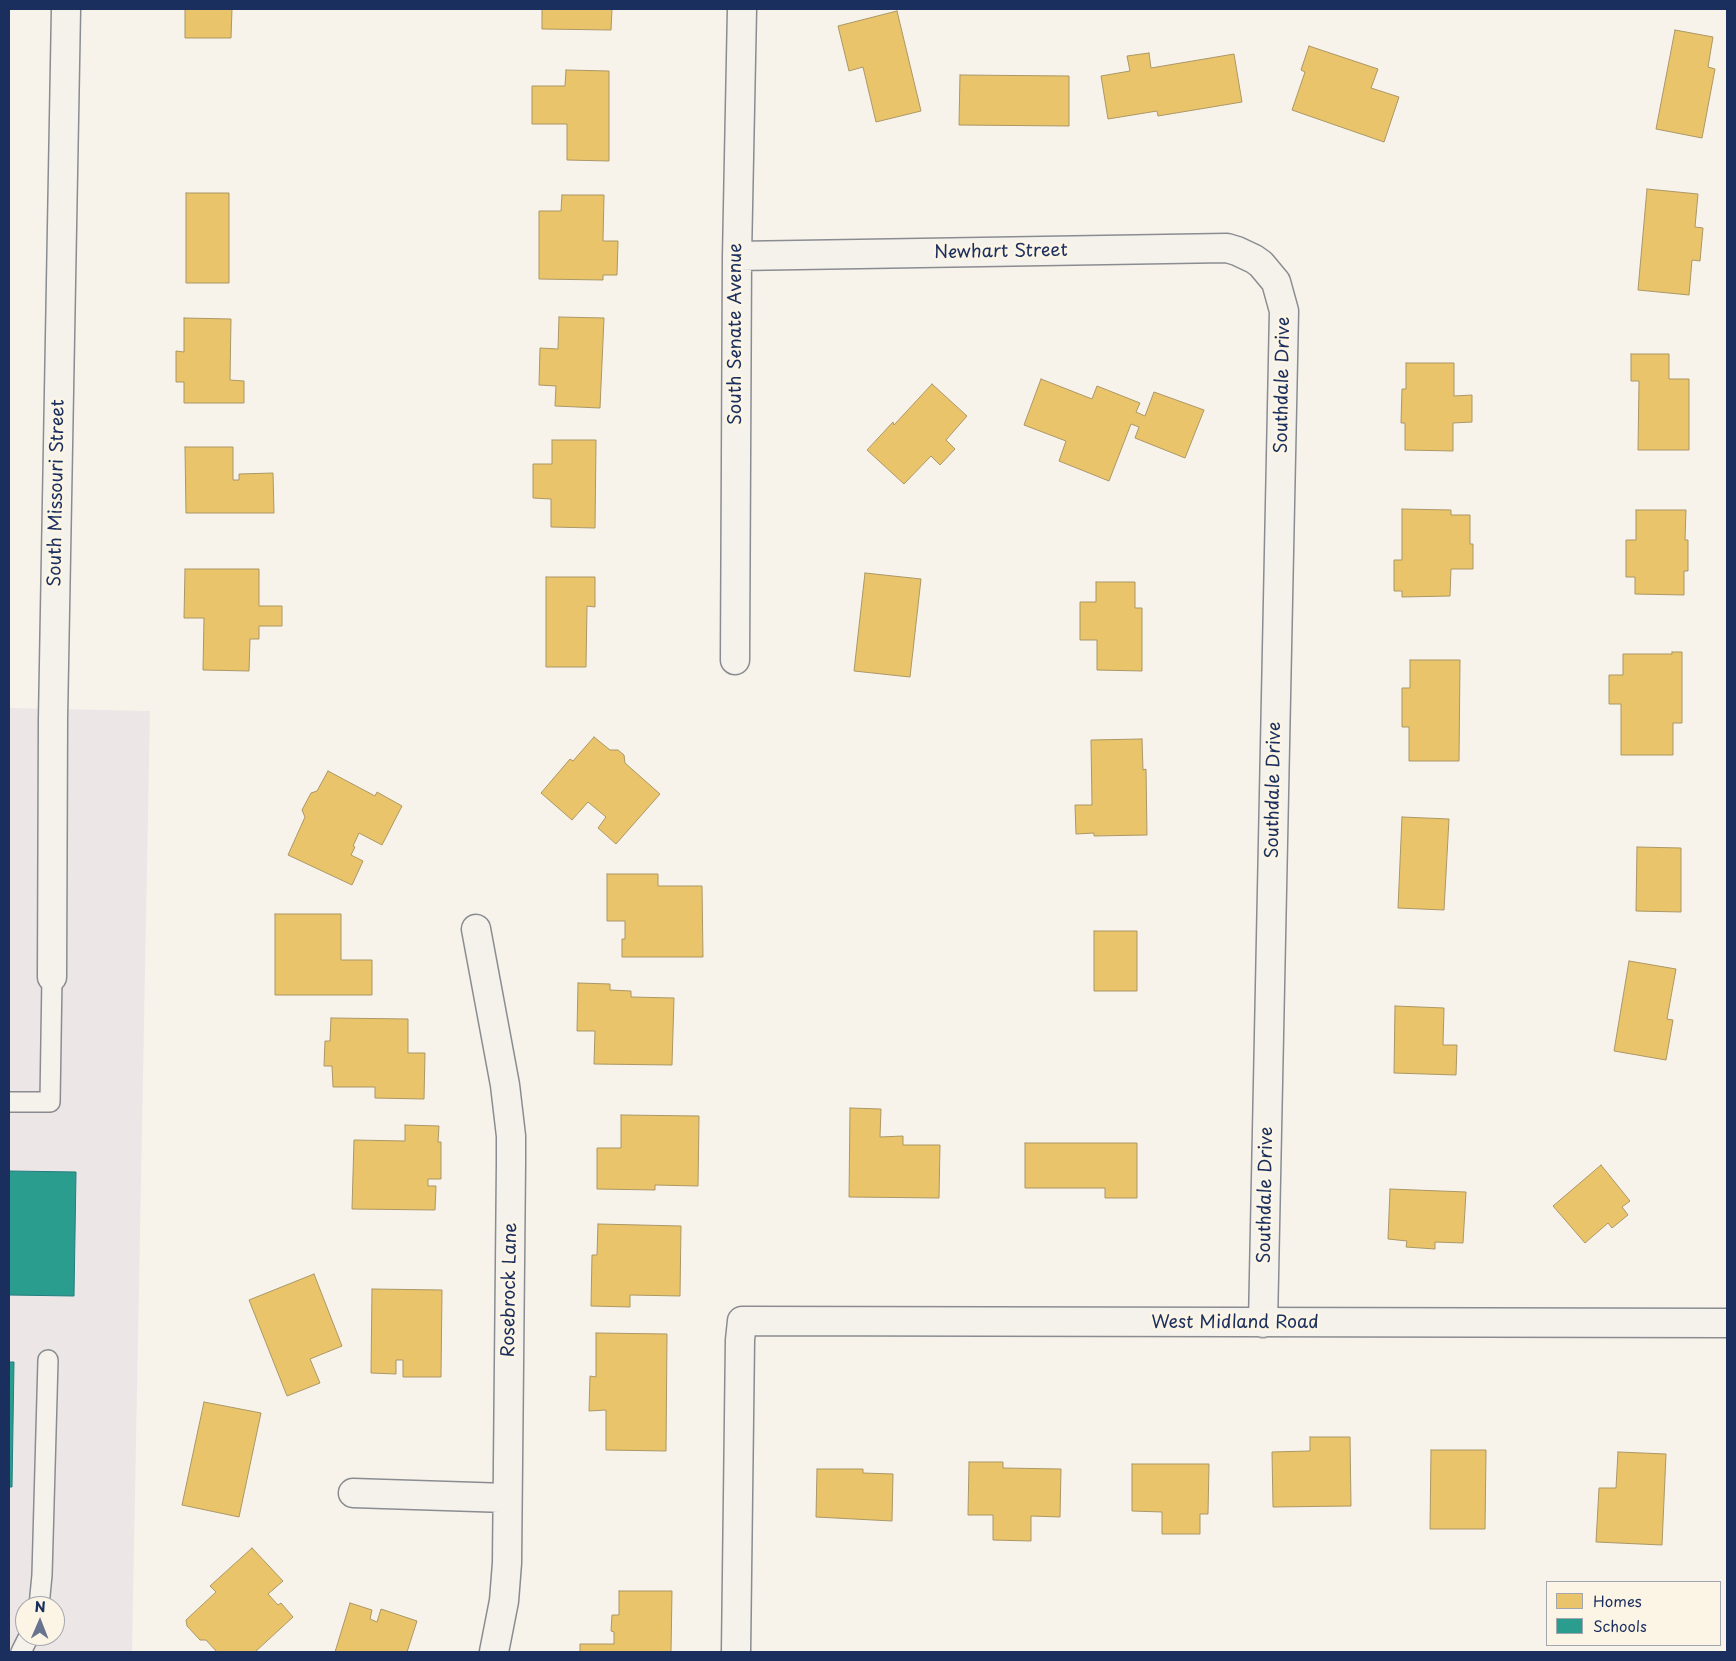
<!DOCTYPE html>
<html>
<head>
<meta charset="utf-8">
<style>
  body { margin:0 }
  #map { position:relative; width:1736px; height:1661px; overflow:hidden; background:#f7f3ea; font-family:"Playpen Sans",sans-serif }
  canvas { display:block }
  .frame { position:absolute; inset:0; border:10px solid #1b2f5e; pointer-events:none }
  .legend { position:absolute; left:1546px; top:1581px; width:175px; height:65px; box-sizing:border-box; background:#fcf5e5; border:1px solid #a2a6af; margin:0; padding:6px 9px; list-style:none; font-size:15px; color:#1b2f5e }
  .legend li { display:flex; align-items:center; gap:10px; height:25px }
  .legend b { width:25px; border:1px solid #a2a6af }
  .north { position:absolute; left:15px; top:1596px; width:50px; height:50px; box-sizing:border-box; background:#fcf5e5; border:1px solid #a2a6af; border-radius:50%; rotate:1deg; font-size:14px; font-weight:700; line-height:20px; text-align:center; color:#1b2f5e }
  .north::after { content:''; display:block; margin:auto; width:18px; height:22px; background:#68748f; clip-path:polygon(50% 0,100% 100%,50% 72%,0 100%) }
</style>
</head>
<body>
<div id="map">
<canvas width="1736" height="1661"></canvas>
<div class="frame"></div>
<ul class="legend">
<li><b style="height:14px;background:#e9c46a"></b>Homes</li>
<li><b style="height:14px;background:#2a9d8f"></b>Schools</li>
</ul>
<div class="north">N</div>
</div>
<script>
const ctx = document.querySelector('canvas').getContext('2d');
ctx.lineJoin = 'round';
function fill(path, color) { ctx.fillStyle = color; ctx.fill(path, 'evenodd'); }
const shape = rows => new Path2D(rows.map(r => 'M' + r).join(''));
function trace(path, color, width, dash) { ctx.strokeStyle = color; ctx.lineWidth = width; ctx.lineCap = dash ? 'butt' : 'round'; ctx.setLineDash(dash || []); ctx.stroke(path); }
function drawText(font, color, halo, rows, align = 'center') {
  ctx.font = font + ' "Playpen Sans",sans-serif'; ctx.lineWidth = 5; ctx.setLineDash([]); ctx.textBaseline = 'middle'; ctx.strokeStyle = halo; ctx.fillStyle = color; for (const [text, x, y, turn = 0] of rows) {
    ctx.save(); ctx.translate(x, y); ctx.rotate((+turn || 0) * Math.PI / 180); ctx.textAlign = isNaN(turn) ? turn : align; if (halo) ctx.strokeText(text, 0, 0); ctx.fillText(text, 0, 0); ctx.restore();
  }
}
const built = shape([
  [9,708,150,711,132,1652,9,1652],
  [25,1606,55,1606,55,1636,25,1636]
]);
const homes = shape([
  [185,9,232,9,231,38,185,38,185,9],
  [542,9,612,9,611,30,542,29,542,9],
  [897,11,921,111,876,122,863,67,849,71,838,26,897,11],
  [1675,30,1713,37,1708,67,1715,69,1702,138,1656,129,1675,30],
  [1309,46,1378,69,1371,88,1399,97,1384,142,1292,110,1305,72,1301,70,1309,46],
  [1149,53,1151,68,1234,54,1242,102,1158,116,1157,111,1108,119,1101,76,1130,71,1127,56,1149,53],
  [566,70,609,71,609,161,567,160,567,124,532,124,532,86,565,86,566,70],
  [960,75,1069,76,1069,126,959,125,960,75],
  [1647,189,1698,194,1695,227,1703,228,1700,261,1692,260,1689,295,1638,290,1647,189],
  [186,193,229,193,229,283,186,283,186,193],
  [562,195,604,195,603,241,618,241,617,275,603,275,603,280,539,279,539,211,561,211,562,195],
  [559,317,604,318,600,408,555,406,556,386,539,385,540,348,558,349,559,317],
  [184,318,231,319,230,380,244,381,244,403,184,403,184,382,176,382,176,351,184,352,184,318],
  [1631,354,1669,354,1669,379,1689,379,1689,450,1638,450,1639,381,1631,381,1631,354],
  [1406,363,1454,363,1454,396,1472,395,1472,422,1453,423,1453,451,1405,450,1405,423,1401,423,1402,389,1406,389,1406,363],
  [1041,379,1092,399,1097,386,1140,403,1136,412,1145,416,1154,392,1204,410,1185,458,1135,438,1139,427,1131,424,1109,481,1059,461,1066,441,1024,425,1041,379],
  [932,384,967,416,946,440,955,449,940,465,931,456,904,484,867,450,893,422,894,425,932,384],
  [552,440,596,440,595,528,551,527,551,499,533,498,533,464,552,464,552,440],
  [185,447,233,447,233,480,239,480,239,474,273,473,274,513,186,513,185,447],
  [1402,509,1451,510,1451,515,1470,515,1470,544,1473,544,1473,569,1451,569,1450,596,1402,597,1402,591,1394,591,1394,560,1402,560,1402,509],
  [1636,510,1686,510,1685,540,1688,540,1688,571,1684,571,1684,595,1635,594,1635,577,1626,577,1626,540,1636,540,1636,510],
  [185,569,259,569,259,606,282,606,282,626,259,626,259,639,250,639,249,671,203,670,204,618,184,618,185,569],
  [865,573,921,579,910,677,854,671,865,573],
  [546,577,595,577,595,607,587,606,586,667,546,667,546,577],
  [1096,582,1135,582,1135,608,1142,608,1142,671,1097,670,1097,640,1080,640,1080,602,1096,602,1096,582],
  [1672,652,1682,652,1682,723,1673,723,1673,755,1621,755,1621,704,1609,704,1609,675,1623,675,1623,654,1672,654,1672,652],
  [1410,660,1460,660,1459,761,1409,761,1409,727,1402,727,1402,688,1410,688,1410,660],
  [594,737,610,750,618,750,624,755,625,763,660,794,616,844,598,828,606,817,588,802,572,820,541,793,570,759,573,761,594,737],
  [1142,739,1143,770,1146,769,1147,835,1094,836,1094,833,1076,834,1075,805,1092,805,1091,740,1142,739],
  [328,771,375,796,377,792,402,806,382,845,359,833,353,846,355,847,351,855,363,861,352,885,288,855,305,817,302,810,311,793,317,791,328,771],
  [1402,817,1449,819,1444,910,1398,908,1402,817],
  [1637,847,1681,848,1681,912,1636,911,1637,847],
  [607,874,658,874,658,886,702,886,703,957,622,957,622,939,625,939,625,921,607,921,607,874],
  [275,914,341,914,341,960,372,960,372,995,275,995,275,914],
  [1094,931,1137,931,1137,991,1094,991,1094,931],
  [1629,961,1676,969,1667,1019,1673,1020,1666,1060,1614,1051,1629,961],
  [578,983,610,984,610,990,631,991,631,997,674,998,672,1065,594,1064,595,1031,577,1031,578,983],
  [1395,1006,1444,1008,1443,1045,1457,1045,1456,1075,1394,1073,1395,1006],
  [331,1018,408,1019,408,1053,425,1053,424,1099,375,1098,375,1087,333,1087,332,1066,324,1066,325,1041,330,1041,331,1018],
  [850,1108,881,1109,880,1137,903,1136,903,1145,940,1145,939,1198,849,1197,850,1108],
  [621,1115,699,1116,698,1186,655,1185,655,1190,597,1189,597,1148,621,1148,621,1115],
  [405,1125,439,1126,438,1142,441,1142,441,1179,428,1179,428,1186,436,1186,435,1210,352,1209,354,1140,405,1141,405,1125],
  [1025,1143,1137,1143,1137,1198,1105,1198,1105,1188,1025,1188,1025,1143],
  [1601,1165,1630,1201,1622,1207,1628,1215,1612,1228,1608,1223,1585,1243,1553,1206,1601,1165],
  [1390,1189,1466,1192,1463,1243,1435,1242,1435,1249,1406,1247,1407,1241,1388,1239,1390,1189],
  [598,1224,681,1226,680,1296,630,1295,630,1307,591,1306,592,1255,597,1255,598,1224],
  [314,1274,342,1346,310,1359,320,1383,287,1396,249,1300,314,1274],
  [372,1289,442,1290,441,1377,403,1377,403,1360,396,1360,396,1374,371,1373,372,1289],
  [596,1333,667,1334,666,1451,606,1450,606,1410,589,1411,590,1376,596,1377,596,1333],
  [204,1402,261,1413,239,1517,182,1505,204,1402],
  [1310,1437,1350,1437,1351,1506,1273,1507,1272,1452,1310,1451,1310,1437],
  [1431,1450,1486,1450,1485,1529,1430,1529,1431,1450],
  [1618,1452,1666,1454,1662,1545,1596,1542,1599,1488,1616,1488,1618,1452],
  [969,1462,1003,1462,1003,1468,1061,1469,1060,1517,1031,1516,1031,1541,993,1540,993,1515,968,1515,969,1462],
  [1132,1464,1209,1464,1208,1514,1200,1514,1200,1534,1162,1534,1162,1512,1132,1511,1132,1464],
  [817,1469,863,1469,863,1473,893,1474,892,1521,816,1517,817,1469],
  [252,1548,283,1581,268,1594,278,1605,281,1603,293,1617,255,1652,217,1652,206,1640,200,1640,187,1626,186,1620,216,1592,210,1586,252,1548],
  [619,1591,672,1591,671,1652,580,1652,580,1644,614,1644,614,1632,611,1631,612,1615,619,1615,619,1591],
  [350,1603,372,1610,370,1619,377,1622,381,1609,417,1621,407,1652,335,1652,350,1603]
]);
const schools = shape([
  [9,1171,76,1172,74,1296,9,1295,9,1171],
  [9,1362,14,1362,12,1487,9,1487,9,1362]
]);
const service = shape([
  [9,1102,50,1102,52,977],
  [39,1606,42,1575,48,1360],
  [21,1652,29,1636]
]);
const minor = shape([
  [737,256,1227,248,1237,251,1254,259,1261,264,1276,282,1284,311,1263,1323],
  [735,660,737,256,742,9],
  [476,929,505,1085,511,1136,511,1163,507,1563,504,1601,494,1652],
  [52,977,53,719,66,9],
  [353,1493,507,1498],
  [736,1652,740,1340,742,1321,1727,1323]
]);
const streetNames = [
  ["Newhart Street",1001,252,-1],
  ["South Senate Avenue",736,334,-90],
  ["Southdale Drive",1283,385,-89],
  ["South Missouri Street",57,493,-89],
  ["Southdale Drive",1274,790,-89],
  ["Southdale Drive",1266,1195,-89],
  ["Rosebrock Lane",510,1290,-89],
  ["West Midland Road",1235,1323]
];
fill(built, '#ece7e6');
fill(homes, '#e9c46a');
trace(homes, '#ab9766', 1);
fill(schools, '#2a9d8f');
trace(schools, '#267c80', 1);
trace(service, '#8a8c91', 22);
trace(minor, '#8a8c91', 31);
trace(service, '#f5f2ec', 19);
trace(minor, '#f5f2ec', 28);
drawText('18px', '#1b2f5e', '#fcf5e5', streetNames);
</script>
</body>
</html>
